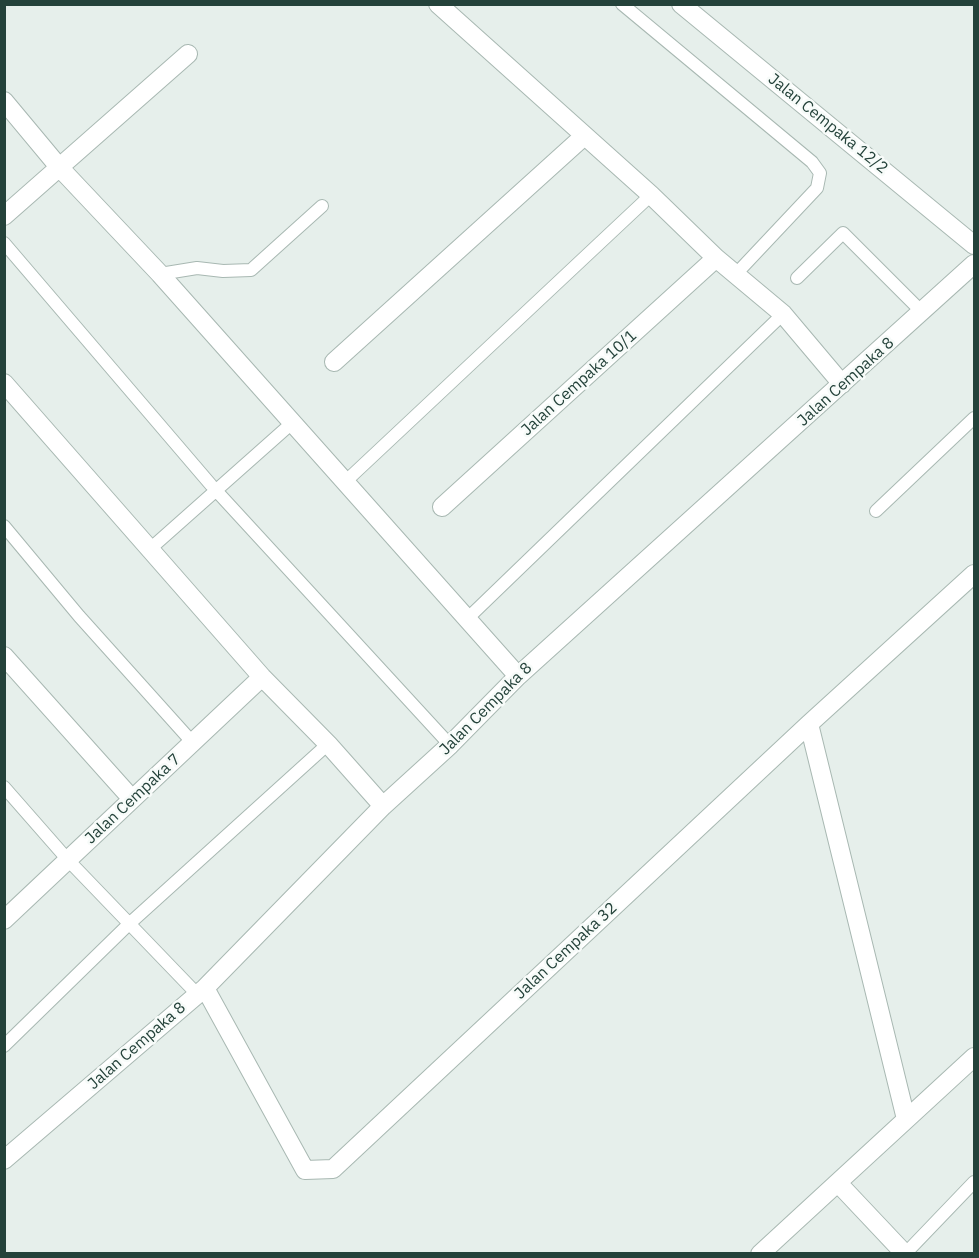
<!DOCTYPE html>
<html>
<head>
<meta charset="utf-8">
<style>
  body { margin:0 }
  #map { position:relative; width:979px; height:1258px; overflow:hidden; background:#e6efeb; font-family:"IBM Plex Sans",sans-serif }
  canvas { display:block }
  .frame { position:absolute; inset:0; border:6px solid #24423a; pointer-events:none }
</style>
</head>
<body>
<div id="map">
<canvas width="979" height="1258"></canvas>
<div class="frame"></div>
</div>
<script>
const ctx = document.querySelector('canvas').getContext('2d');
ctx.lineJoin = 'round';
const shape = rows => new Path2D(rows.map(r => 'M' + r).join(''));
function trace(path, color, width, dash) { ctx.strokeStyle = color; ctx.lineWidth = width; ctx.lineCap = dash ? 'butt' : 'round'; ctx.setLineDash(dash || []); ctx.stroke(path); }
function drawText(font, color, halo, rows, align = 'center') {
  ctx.font = font + ' "IBM Plex Sans",sans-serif'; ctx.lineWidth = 5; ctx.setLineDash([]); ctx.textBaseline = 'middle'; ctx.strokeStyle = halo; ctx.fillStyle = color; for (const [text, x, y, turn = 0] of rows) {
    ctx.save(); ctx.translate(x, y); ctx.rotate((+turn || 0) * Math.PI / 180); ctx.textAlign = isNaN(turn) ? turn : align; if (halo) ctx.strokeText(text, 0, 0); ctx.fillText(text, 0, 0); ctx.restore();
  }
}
const service = shape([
  [622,4,812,162,820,173,817,188,736,274],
  [4,243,211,485,450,745],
  [160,274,197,268,223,271,251,270,322,206],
  [797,278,843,233,923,313],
  [345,482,651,195],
  [876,511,974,418],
  [4,526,79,616,193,743],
  [150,549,292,423],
  [467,619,783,314],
  [4,787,68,860,197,994],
  [4,1046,129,924,328,744],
  [905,1254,974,1182]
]);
const minor = shape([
  [438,4,651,195,716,258,783,314,842,384],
  [681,4,974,245],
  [4,101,59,167,160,274,518,676],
  [4,216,188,54],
  [334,362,583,137],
  [4,383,262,677,328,744,383,806],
  [442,507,716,258],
  [4,656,132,799],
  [809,724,906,1119],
  [4,920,262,677],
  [205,988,305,1170,333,1169,809,724,974,574],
  [4,1160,205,988,383,806,450,745,518,676,974,264],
  [838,1183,905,1254],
  [760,1254,974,1057]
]);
const streetNames = [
  ["Jalan Cempaka 12/2",828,124,39],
  ["Jalan Cempaka 8",846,382,-42],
  ["Jalan Cempaka 10/1",579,383,-42],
  ["Jalan Cempaka 8",486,709,-45],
  ["Jalan Cempaka 7",133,799,-43],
  ["Jalan Cempaka 32",566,951,-43],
  ["Jalan Cempaka 8",137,1046,-41]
];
trace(service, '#a8b8b2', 14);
trace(minor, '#a8b8b2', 20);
trace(service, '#fff', 12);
trace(minor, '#fff', 18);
drawText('16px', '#24423a', '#f7fbf9', streetNames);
</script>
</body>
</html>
